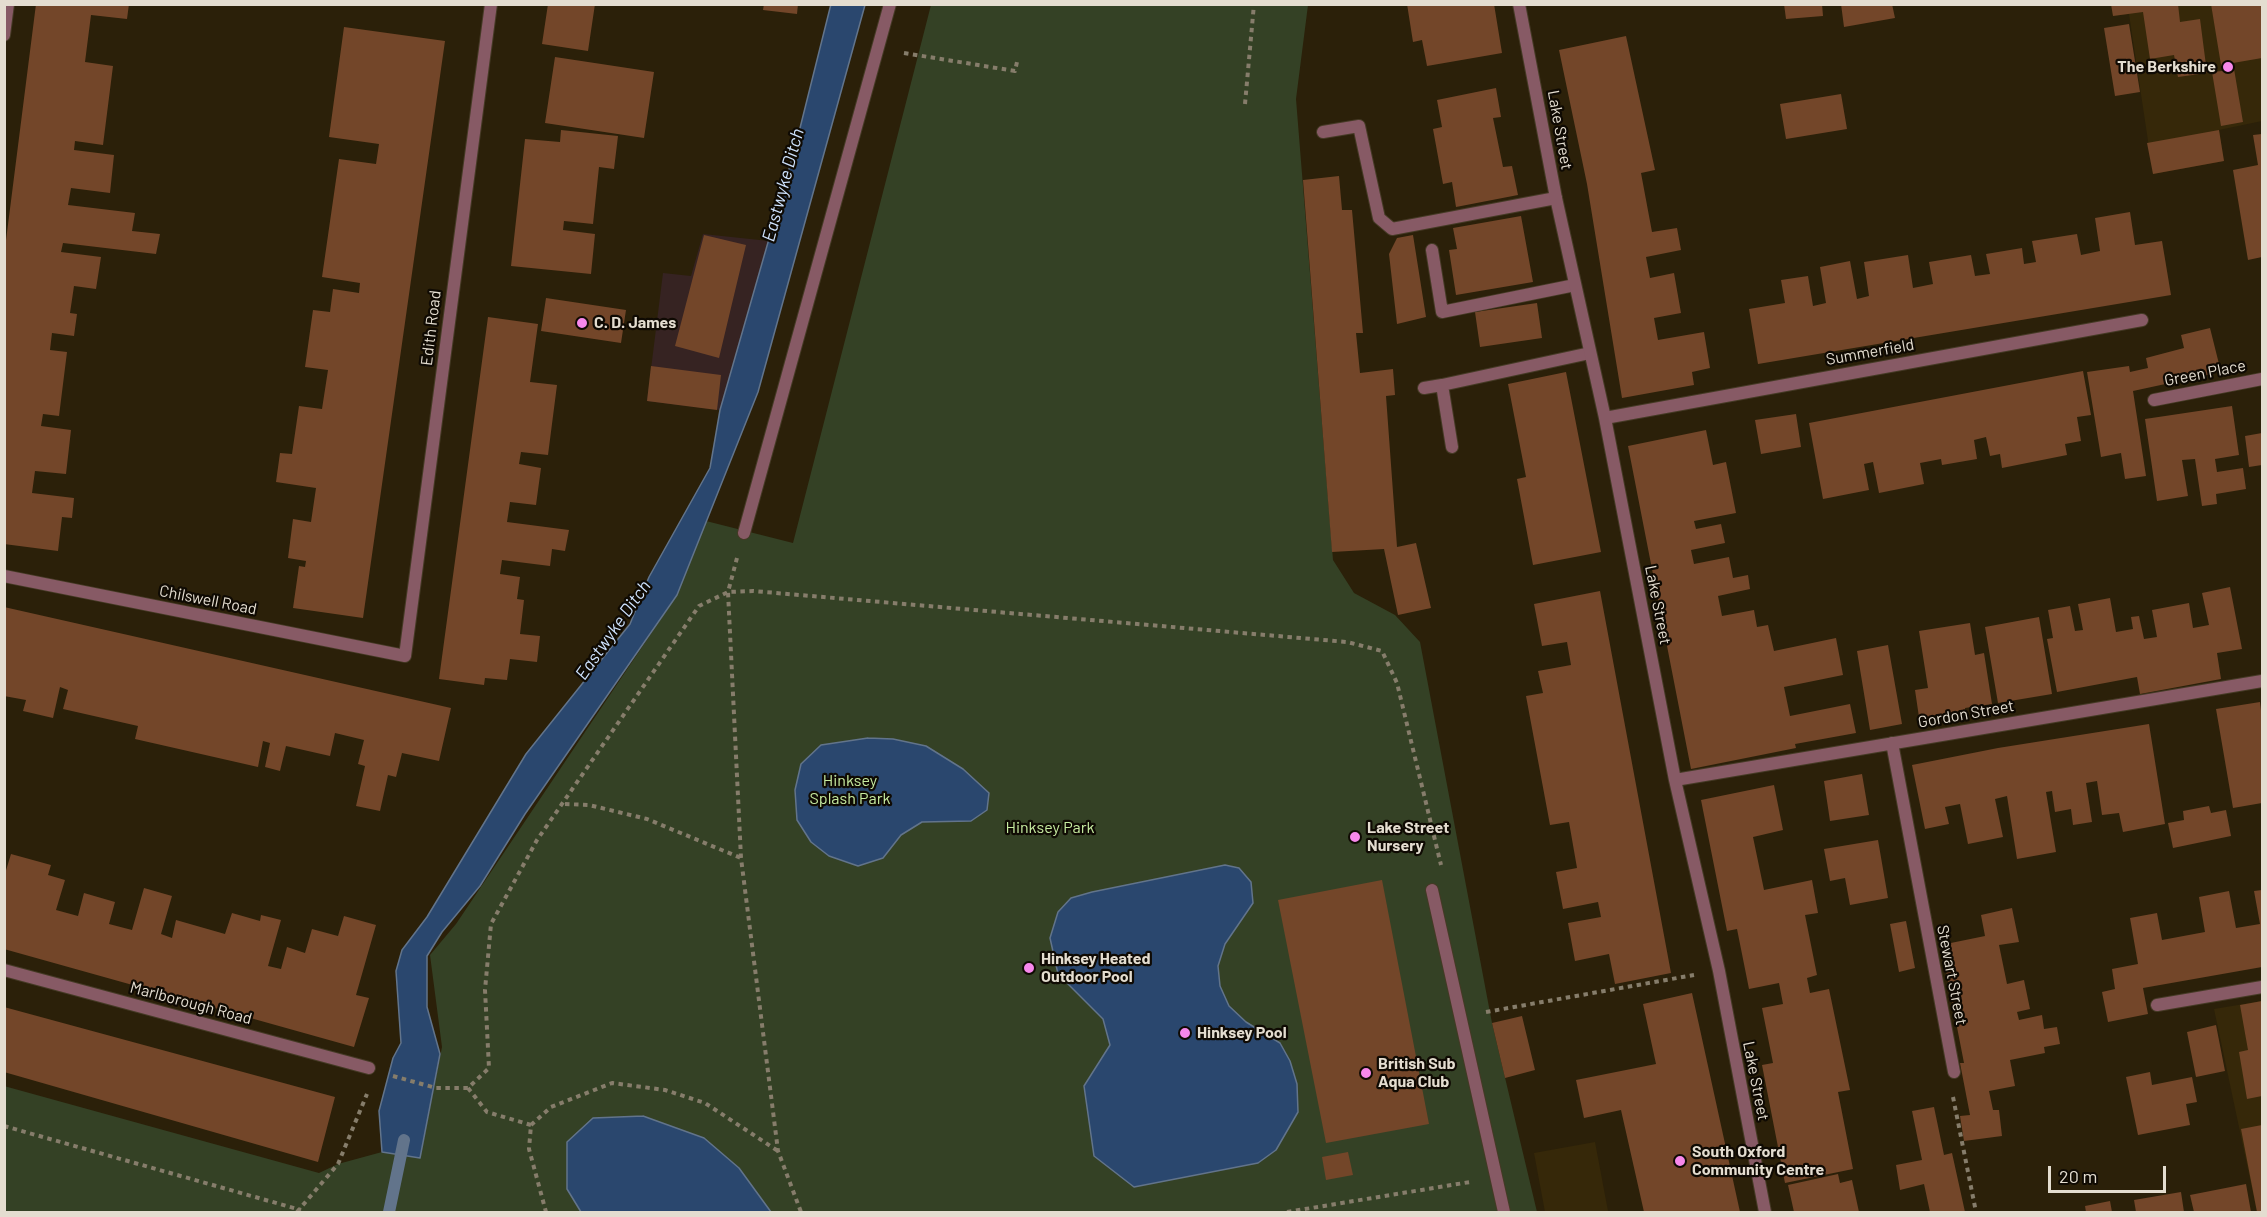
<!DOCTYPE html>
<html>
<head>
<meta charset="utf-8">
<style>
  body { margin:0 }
  #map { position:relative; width:2267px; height:1217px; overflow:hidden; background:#2b2009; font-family:Barlow,sans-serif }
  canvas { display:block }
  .frame { position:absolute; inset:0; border:6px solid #e4ddd0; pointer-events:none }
  .scale { position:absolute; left:2048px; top:1166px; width:118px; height:27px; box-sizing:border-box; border:3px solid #e4ddd0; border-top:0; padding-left:8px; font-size:18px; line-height:21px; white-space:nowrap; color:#e4ddd0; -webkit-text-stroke:4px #0f0a03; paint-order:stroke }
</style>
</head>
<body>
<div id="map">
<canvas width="2267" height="1217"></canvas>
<div class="frame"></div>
<div class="scale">20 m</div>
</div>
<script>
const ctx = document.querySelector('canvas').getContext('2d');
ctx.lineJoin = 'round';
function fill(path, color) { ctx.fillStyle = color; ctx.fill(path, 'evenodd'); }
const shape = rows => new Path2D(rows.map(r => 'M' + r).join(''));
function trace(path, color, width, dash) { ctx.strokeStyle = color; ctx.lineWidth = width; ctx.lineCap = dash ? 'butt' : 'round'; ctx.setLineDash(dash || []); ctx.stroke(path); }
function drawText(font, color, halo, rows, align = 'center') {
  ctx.font = font + ' Barlow,sans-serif'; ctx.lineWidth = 4.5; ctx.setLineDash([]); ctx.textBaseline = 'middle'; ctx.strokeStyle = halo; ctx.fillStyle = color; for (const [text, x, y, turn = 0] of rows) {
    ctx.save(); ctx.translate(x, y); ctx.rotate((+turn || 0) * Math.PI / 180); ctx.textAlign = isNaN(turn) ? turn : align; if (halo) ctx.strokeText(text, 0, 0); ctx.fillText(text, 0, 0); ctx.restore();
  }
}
const built = shape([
  [2111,5,2262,5,2262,121,2219,130,2224,161,2153,174,2129,14,2113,16],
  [2262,1001,2262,1212,2257,1212,2214,1009],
  [1595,1142,1608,1211,1545,1212,1534,1153]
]);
const industrial = shape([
  [703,234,769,241,720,410,647,401,663,273,691,276]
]);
const green = shape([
  [931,5,1308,5,1296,99,1333,560,1354,593,1395,615,1420,642,1492,1023,1537,1212,5,1212,4,1086,319,1173,338,1164,382,1152,420,1158,442,1047,430,955,456,924,677,595,706,521,793,543]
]);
const water = shape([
  [831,4,865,5,758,392,677,595,525,814,480,886,442,932,427,956,427,1007,440,1054,420,1158,382,1152,379,1111,393,1058,401,1043,396,971,402,950,427,917,526,754,630,624,649,577,710,468,720,410,795,148,831,4],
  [868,738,893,739,926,746,963,769,989,793,987,810,971,821,922,822,901,835,883,858,858,866,829,856,811,842,797,820,795,790,801,764,821,745,868,738],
  [1225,865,1239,868,1251,882,1253,903,1225,944,1218,966,1220,986,1229,1006,1246,1022,1280,1043,1290,1061,1297,1084,1298,1112,1276,1150,1258,1163,1134,1187,1094,1156,1084,1086,1110,1045,1103,1019,1058,974,1050,938,1058,912,1071,898,1092,892,1225,865],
  [643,1116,704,1138,739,1168,771,1212,581,1212,567,1189,567,1142,593,1118,643,1116]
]);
const stream = shape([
  [389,1212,404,1140]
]);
const building = shape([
  [36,4,129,4,127,19,91,15,85,62,113,66,103,145,75,141,74,150,114,155,110,193,71,188,68,205,135,213,132,231,160,234,156,254,63,243,61,252,101,257,96,289,74,286,70,313,77,314,74,336,52,333,50,350,67,352,59,416,43,414,41,426,71,430,66,474,35,471,32,493,74,498,72,518,62,517,58,551,4,544,4,256],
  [548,4,595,4,588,51,542,44],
  [764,4,798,4,797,14,763,10],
  [1407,4,1494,4,1502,53,1427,66,1422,40,1413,42],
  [1784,4,1822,4,1823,16,1786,19],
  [1841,4,1892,4,1895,18,1844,27],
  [2111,4,2178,4,2180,22,2200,19,2207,73,2178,77,2174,55,2150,59,2143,12,2113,16],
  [2211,4,2262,4,2262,58,2233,63,2243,122,2221,126,2212,72,2222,71],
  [2129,24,2140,92,2115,96,2104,28],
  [344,27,445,41,363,618,293,608,299,566,305,567,306,561,288,558,293,519,311,522,316,488,276,482,280,453,292,454,299,406,322,409,328,370,305,367,313,310,330,312,333,289,359,293,360,283,322,277,339,159,376,164,379,144,329,137],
  [1626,36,1655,170,1641,173,1652,232,1677,228,1681,250,1646,257,1650,278,1674,273,1681,313,1654,318,1658,340,1704,332,1710,368,1692,372,1694,385,1622,398,1587,184,1559,50],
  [555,57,654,72,644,138,545,123],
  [1496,88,1501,117,1493,118,1503,167,1512,166,1518,195,1456,207,1452,182,1443,184,1433,129,1442,127,1437,100],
  [1841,94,1847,129,1786,139,1780,104],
  [561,130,618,136,614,169,599,167,593,224,564,221,563,230,595,234,591,274,511,266,525,139,560,142],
  [2219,130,2224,161,2153,174,2147,143],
  [2262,134,2262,257,2248,260,2233,170,2258,165,2253,135],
  [1339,176,1342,210,1352,210,1363,333,1356,333,1360,373,1393,369,1395,395,1386,396,1397,547,1416,543,1431,608,1398,615,1384,549,1332,552,1303,180],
  [2130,212,2135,245,2162,241,2171,295,1758,364,1749,309,1785,303,1781,280,1808,276,1813,306,1826,303,1820,267,1850,261,1857,299,1869,296,1864,262,1908,255,1913,288,1933,284,1929,262,1971,255,1975,276,1990,274,1986,254,2022,248,2024,264,2036,262,2032,241,2077,234,2081,255,2100,251,2095,218],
  [1521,216,1533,282,1456,295,1449,250,1457,249,1453,228],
  [704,235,746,245,719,358,675,346],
  [1413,235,1426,317,1397,324,1389,254,1397,238],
  [546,298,626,310,621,343,541,331],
  [1537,303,1542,338,1480,347,1475,312],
  [488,317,538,324,530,382,557,385,548,455,521,452,519,464,541,468,536,505,510,502,507,522,569,530,565,551,552,549,550,566,502,560,500,574,520,577,517,599,524,600,520,634,540,636,537,662,510,659,507,680,485,678,484,685,439,679],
  [2210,328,2221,372,2133,391,2146,476,2125,479,2121,453,2101,457,2087,372,2129,366,2130,372,2148,368,2146,358,2184,348,2181,335],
  [651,366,721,375,717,410,647,401],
  [2083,371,2091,415,2077,417,2081,441,2065,444,2067,455,2002,468,2000,454,1990,456,1986,437,1974,440,1977,459,1942,465,1941,459,1920,463,1924,484,1879,493,1873,462,1864,464,1869,490,1823,499,1809,423],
  [1566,372,1601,552,1533,565,1517,479,1526,477,1508,384],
  [2232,406,2239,455,2215,459,2217,472,2243,468,2246,489,2216,494,2217,504,2202,506,2195,459,2182,460,2188,496,2157,501,2145,419],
  [1796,414,1801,447,1761,454,1755,420],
  [1706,430,1713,465,1726,462,1736,513,1694,521,1696,529,1721,524,1725,543,1691,550,1694,564,1729,557,1733,578,1748,575,1750,589,1718,596,1722,616,1754,610,1757,627,1768,625,1774,651,1836,638,1843,675,1784,687,1790,716,1850,704,1856,733,1795,744,1796,748,1691,769,1628,446],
  [2262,433,2262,465,2249,467,2245,436],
  [2230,587,2242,649,2217,653,2221,679,2140,694,2137,677,2057,692,2047,639,2053,638,2048,610,2070,606,2075,631,2083,630,2078,604,2110,598,2116,632,2133,629,2131,617,2139,616,2144,639,2157,637,2152,610,2189,603,2193,628,2209,625,2202,593],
  [1600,591,1671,973,1615,984,1609,954,1575,961,1568,923,1601,917,1598,902,1563,909,1556,872,1577,868,1569,822,1550,825,1526,696,1543,693,1538,671,1571,665,1567,642,1542,646,1534,604],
  [4,607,451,708,439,761,402,753,396,777,388,775,380,811,356,806,365,766,358,764,364,740,335,733,330,756,286,746,280,771,265,767,270,743,263,741,258,767,135,739,138,726,63,709,68,690,60,687,53,718,23,711,26,700,4,696],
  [2039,617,2052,694,1998,703,1985,627],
  [1970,623,1975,655,1984,653,1992,704,1965,708,1966,717,1920,724,1915,690,1928,688,1919,631],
  [1888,645,1902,724,1870,730,1857,651],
  [2260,702,2262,719,2262,803,2233,808,2216,709],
  [2149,724,2165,824,2123,832,2119,813,2102,815,2097,781,2086,783,2092,822,2073,825,2071,809,2055,812,2052,791,2046,792,2056,852,2017,859,2007,796,1995,799,2003,837,1968,844,1960,804,1945,807,1949,824,1925,829,1912,765,1998,748],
  [1862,774,1869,815,1830,821,1824,781],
  [1774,785,1783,830,1753,837,1764,890,1812,880,1818,913,1805,915,1817,975,1807,978,1810,993,1829,989,1850,1090,1838,1092,1853,1169,1785,1183,1762,1065,1773,1063,1762,1008,1783,1004,1779,983,1749,989,1737,929,1727,931,1701,800],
  [2209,806,2211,813,2226,810,2231,836,2173,848,2168,823,2184,820,2183,811],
  [1878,840,1888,898,1850,905,1845,878,1830,881,1824,849],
  [11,854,51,865,48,875,65,880,56,910,78,916,84,893,115,902,109,924,132,930,144,888,172,896,161,934,172,938,176,920,225,934,232,913,260,921,261,915,281,920,268,966,281,969,287,947,305,953,312,929,338,936,344,916,376,925,356,995,369,998,354,1047,4,949,4,877],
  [1382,880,1429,1124,1326,1143,1278,900],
  [2262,890,2262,967,2143,988,2148,1014,2108,1022,2102,992,2115,989,2112,969,2138,964,2130,918,2157,913,2162,940,2205,932,2199,897,2229,891,2236,928,2260,924,2254,891],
  [2012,908,2019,942,1999,945,2007,984,2024,980,2030,1009,2017,1012,2019,1020,2042,1015,2044,1029,2057,1027,2060,1044,2044,1047,2045,1053,2010,1060,2015,1086,1989,1091,1993,1110,1999,1110,2002,1136,1964,1141,1960,1116,1970,1115,1960,1063,1964,1063,1941,945,1985,936,1981,915],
  [1906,921,1915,968,1899,972,1890,924],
  [1692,993,1740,1212,1644,1212,1621,1110,1584,1118,1576,1080,1656,1064,1643,1004],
  [2262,1001,2262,1096,2247,1099,2239,1052,2248,1050,2240,1005],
  [4,1007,335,1097,318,1162,4,1072],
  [1522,1016,1535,1070,1505,1078,1492,1023],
  [2216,1025,2225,1071,2196,1077,2187,1032],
  [2150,1072,2152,1085,2192,1077,2197,1102,2186,1104,2190,1125,2138,1135,2126,1077],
  [1934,1107,1944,1155,1952,1153,1965,1212,1930,1212,1924,1184,1900,1190,1896,1165,1922,1160,1912,1111],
  [2262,1125,2262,1212,2257,1212,2241,1129],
  [1348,1152,1353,1175,1326,1180,1322,1157],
  [1838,1174,1840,1183,1852,1180,1859,1212,1794,1212,1788,1185],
  [2246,1184,2251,1212,2194,1212,2190,1195],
  [2181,1192,2184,1212,2136,1212,2134,1200],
  [2110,1201,2112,1212,2086,1212,2085,1206]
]);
const path = shape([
  [904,53,1015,71,1017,62],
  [1245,104,1254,4],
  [737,558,728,592,741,858,778,1151,801,1212],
  [565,804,589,805,647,819,741,858],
  [1486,1012,1694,975],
  [393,1076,436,1088,468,1088,489,1068,485,990,491,924,537,840,699,606,728,592,753,591,1347,642,1382,651,1397,683,1441,865],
  [468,1088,487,1112,531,1125,529,1149,546,1212],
  [1953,1097,1976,1212],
  [531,1125,551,1107,612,1083,665,1090,705,1103,778,1151],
  [4,1126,301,1210],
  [297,1212,338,1164,367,1094],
  [1287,1212,1470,1182]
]);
const lane = shape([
  [1323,132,1359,126,1379,218,1392,229,1556,198],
  [1432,250,1442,312,1575,285],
  [1424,388,1442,385],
  [1452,447,1442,385,1590,353],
  [744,533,890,4],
  [1432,890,1504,1212]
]);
const street = shape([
  [1519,4,1556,198,1605,418,1675,780,1719,971,1765,1212],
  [4,35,8,4],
  [2154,400,2262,379],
  [1605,418,2142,320],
  [4,576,405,656,491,4],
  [1892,743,1954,1072],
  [1675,780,2262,681],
  [4,970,369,1068],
  [2157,1005,2262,987]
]);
const markers = [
  [2228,67,6,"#f788eb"],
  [582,323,6,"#f788eb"],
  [1355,837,6,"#f788eb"],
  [1029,968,6,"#f788eb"],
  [1185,1033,6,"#f788eb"],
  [1366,1073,6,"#f788eb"],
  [1680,1161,6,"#f788eb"]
];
const poiNames = [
  ["The Berkshire",2216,67,"right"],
  ["C. D. James",594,323],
  ["Lake Street",1367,828],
  ["Nursery",1367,846],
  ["Hinksey Heated",1041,959],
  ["Outdoor Pool",1041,977],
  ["Hinksey Pool",1197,1033],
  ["British Sub",1378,1064],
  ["Aqua Club",1378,1082],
  ["South Oxford",1692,1152],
  ["Community Centre",1692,1170]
];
const streetNames = [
  ["Lake Street",1560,130,80],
  ["Edith Road",431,328,-83],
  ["Summerfield",1870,352,-10],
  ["Green Place",2205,373,-11],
  ["Chilswell Road",208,600,11],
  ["Lake Street",1658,605,79],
  ["Gordon Street",1966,714,-10],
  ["Stewart Street",1952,975,79],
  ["Marlborough Road",191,1003,15],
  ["Lake Street",1756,1081,79]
];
const parkNames = [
  ["Hinksey",850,781],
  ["Splash Park",850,799],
  ["Hinksey Park",1050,828]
];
const waterNames = [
  ["Eastwyke Ditch",783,185,-75],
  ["Eastwyke Ditch",613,630,-55]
];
fill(built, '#362809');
fill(industrial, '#362322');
fill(green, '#344125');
fill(water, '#2a476e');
trace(water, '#62748b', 1.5);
trace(stream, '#62748b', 12);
fill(building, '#734629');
trace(lane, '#453a25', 14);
trace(street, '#453a25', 14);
trace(path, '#867d6b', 4, [4.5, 4.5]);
trace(lane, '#875a65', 12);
trace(street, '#875a65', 12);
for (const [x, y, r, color] of markers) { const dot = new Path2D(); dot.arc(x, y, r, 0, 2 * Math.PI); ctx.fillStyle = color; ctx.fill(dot); trace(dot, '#0f0a03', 2); }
drawText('bold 16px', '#e4ddd0', '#0f0a03', poiNames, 'left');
drawText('16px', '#e4ddd0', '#0f0a03', streetNames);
drawText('16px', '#c7eca1', '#0f0a03', parkNames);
drawText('italic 18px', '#d0e4ff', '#0f0a03', waterNames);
</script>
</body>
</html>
